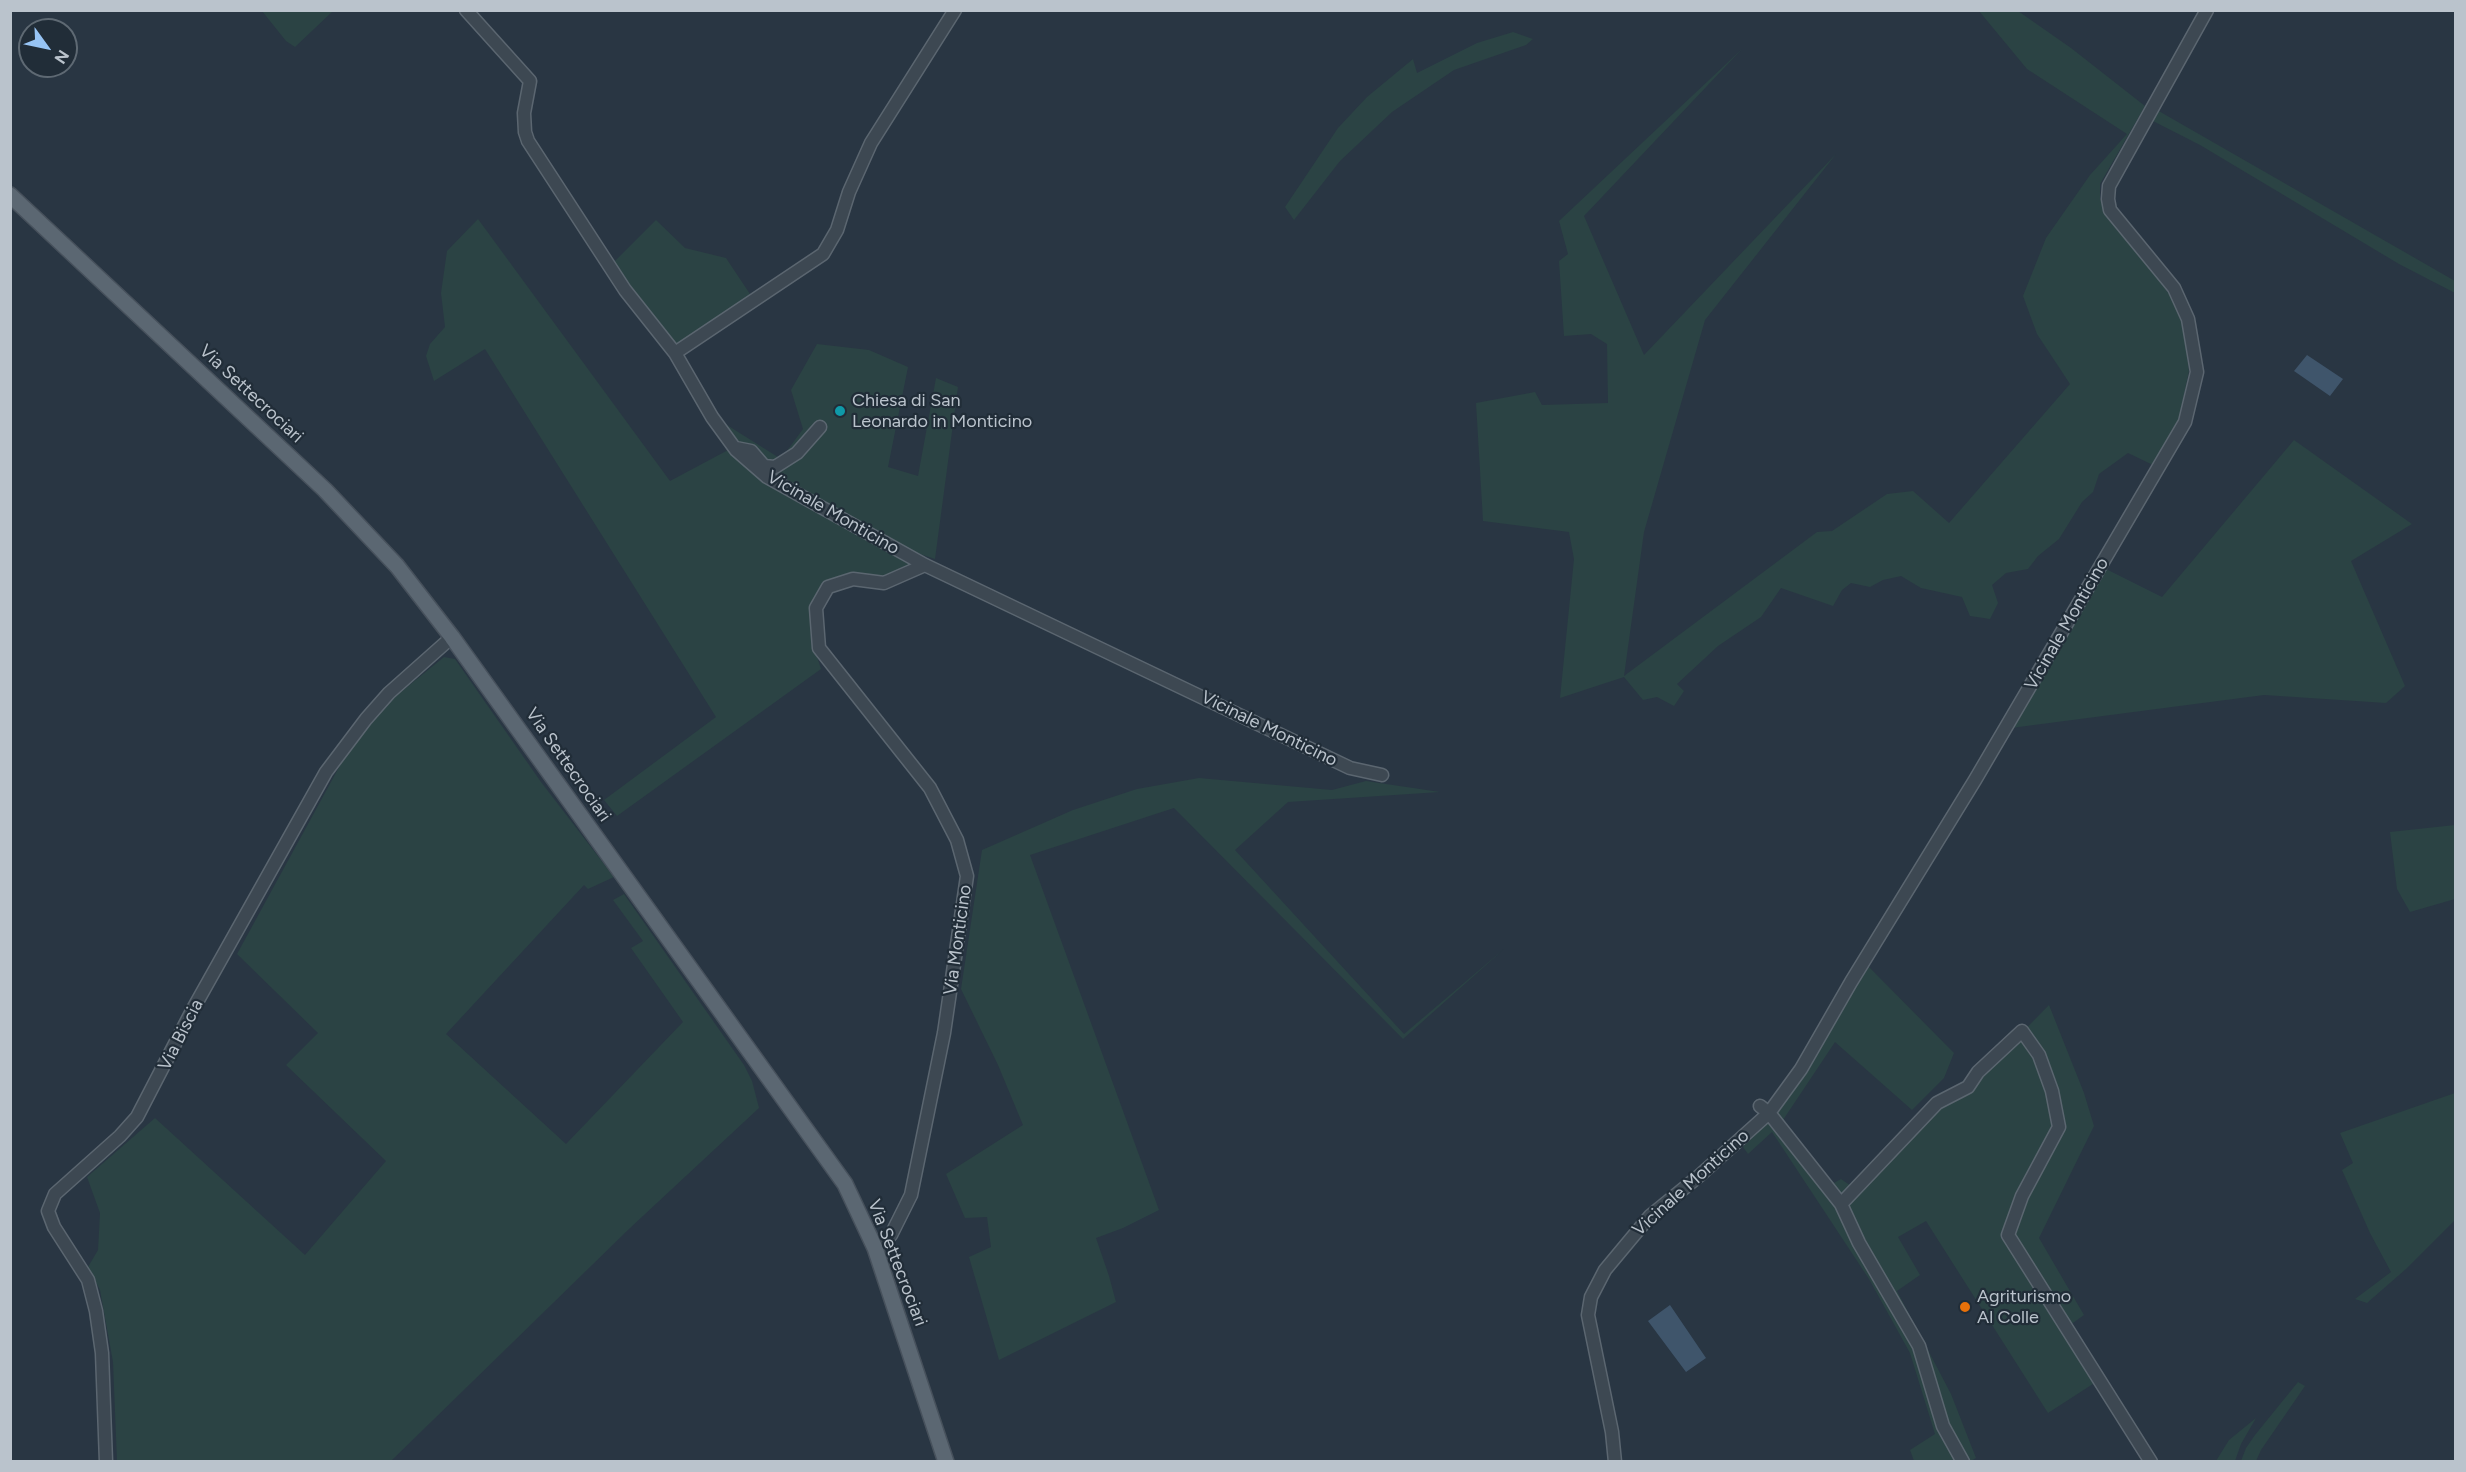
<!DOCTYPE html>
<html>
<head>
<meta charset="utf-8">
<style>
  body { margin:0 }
  #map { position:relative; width:2466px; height:1472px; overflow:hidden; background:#293643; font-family:Figtree,sans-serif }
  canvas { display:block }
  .frame { position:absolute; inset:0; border:12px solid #bac3cc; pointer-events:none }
  .north { position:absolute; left:18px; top:18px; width:60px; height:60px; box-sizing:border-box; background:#212d38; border:2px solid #5e6973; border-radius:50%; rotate:123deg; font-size:16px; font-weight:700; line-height:24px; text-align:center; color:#bac3cc }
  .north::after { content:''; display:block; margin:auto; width:21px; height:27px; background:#97c4f4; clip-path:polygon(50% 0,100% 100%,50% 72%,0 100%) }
</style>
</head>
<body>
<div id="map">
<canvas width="2466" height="1472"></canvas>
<div class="frame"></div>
<div class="north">N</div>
</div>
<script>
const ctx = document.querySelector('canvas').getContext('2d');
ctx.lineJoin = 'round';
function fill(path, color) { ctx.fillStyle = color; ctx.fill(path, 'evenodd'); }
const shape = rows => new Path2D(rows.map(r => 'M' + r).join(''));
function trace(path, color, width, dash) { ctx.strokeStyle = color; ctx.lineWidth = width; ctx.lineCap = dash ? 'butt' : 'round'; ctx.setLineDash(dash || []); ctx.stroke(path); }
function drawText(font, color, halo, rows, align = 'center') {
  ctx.font = font + ' Figtree,sans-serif'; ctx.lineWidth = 4.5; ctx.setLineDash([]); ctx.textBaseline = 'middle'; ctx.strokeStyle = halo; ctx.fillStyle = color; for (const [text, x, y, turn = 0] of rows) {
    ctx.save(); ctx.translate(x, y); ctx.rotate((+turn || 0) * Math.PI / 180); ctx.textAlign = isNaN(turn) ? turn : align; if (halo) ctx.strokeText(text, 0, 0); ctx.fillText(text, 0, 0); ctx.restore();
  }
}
const green = shape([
  [262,11,333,11,295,47,286,41],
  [1979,11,2018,11,2071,48,2145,106,2100,184,2100,199,2116,229,2147,263,2172,298,2183,325,2189,371,2179,419,2153,465,2128,453,2099,474,2093,492,2082,502,2059,539,2038,556,2028,569,2006,573,1992,585,1998,603,1990,619,1970,616,1962,597,1921,588,1901,576,1883,580,1870,587,1851,583,1842,590,1833,606,1781,588,1761,617,1718,646,1677,684,1684,691,1674,706,1657,697,1643,700,1624,677,1560,698,1574,559,1569,532,1483,521,1476,403,1535,392,1542,405,1608,403,1607,344,1591,334,1564,336,1559,261,1568,254,1559,221,1742,49,1584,216,1644,355,1836,154,1705,320,1644,532,1624,676,1817,532,1832,531,1887,494,1913,491,1949,523,2070,384,2037,334,2023,296,2046,238,2090,175,2127,134,2027,69],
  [1513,32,1533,39,1526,45,1454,70,1392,112,1340,161,1294,220,1285,207,1338,128,1367,97,1413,59,1417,73,1477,43],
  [2157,110,2455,281,2455,293,2399,264,2200,145,2151,120],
  [478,219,670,481,730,449,801,503,917,564,884,578,827,581,810,607,813,644,821,669,617,816,604,800,716,717,485,349,434,381,426,356,430,344,445,327,441,293,447,251],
  [656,220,685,248,726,258,752,297,677,356,611,265],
  [817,344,869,350,908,367,888,467,918,476,936,378,958,387,935,559,905,549,786,481,749,452,719,420,781,459,803,429,791,390],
  [2294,440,2412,524,2351,561,2405,686,2386,703,2264,695,2011,728,2104,568,2162,597],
  [444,657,455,659,541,782,614,877,588,889,584,885,446,1034,566,1144,683,1022,631,948,643,941,613,900,624,894,744,1065,752,1081,759,1108,629,1229,391,1461,117,1461,113,1362,100,1290,88,1267,98,1250,100,1213,87,1177,155,1118,305,1255,386,1161,286,1065,318,1033,237,954,349,749,396,696],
  [1199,778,1332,790,1366,781,1440,792,1288,802,1235,850,1404,1034,1504,949,1403,1039,1174,808,1030,855,1159,1210,1123,1228,1096,1238,1109,1276,1116,1302,999,1360,969,1257,991,1247,987,1217,965,1218,946,1174,1023,1125,998,1065,961,989,982,850,1073,810,1137,789],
  [2455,825,2455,899,2410,912,2397,889,2390,832],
  [1867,965,1954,1053,1944,1078,1912,1110,1835,1042,1781,1123,1784,1129,1834,1183,1841,1179,1854,1188,1944,1104,1970,1093,1982,1073,2049,1005,2084,1093,2094,1126,2039,1238,2084,1315,2063,1330,2096,1382,2048,1413,1926,1221,1898,1237,1920,1275,1897,1291,1951,1394,1976,1458,1971,1461,1914,1461,1910,1450,1935,1434,1910,1353,1869,1279,1772,1132,1748,1154,1743,1147,1780,1110,1827,1034],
  [2455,1093,2455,1220,2406,1269,2367,1303,2355,1299,2391,1272,2370,1233,2342,1170,2353,1163,2340,1133],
  [2298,1382,2305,1386,2261,1450,2256,1461,2241,1461,2246,1448,2255,1435],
  [2256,1418,2241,1444,2235,1461,2216,1461,2229,1440]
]);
const water = shape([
  [2307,355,2343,379,2330,396,2294,371],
  [1670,1305,1706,1358,1686,1372,1648,1321]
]);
const minor = shape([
  [466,10,530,81,524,113,525,132,528,141,625,290,675,353,712,417,736,450,767,477,925,565,1350,768,1382,775],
  [675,353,823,254,837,230,849,192,871,143,955,10],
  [736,448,751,451,764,466,775,467,797,453,820,427],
  [1760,1106,1769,1113,1841,1204,1859,1243,1919,1346,1943,1426,1963,1462],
  [1841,1204,1937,1103,1968,1087,1978,1072,2022,1031,2039,1055,2052,1091,2059,1127,2022,1196,2008,1235,2151,1462],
  [875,1248,891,1235,911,1195,944,1033,967,876,957,840,930,788,819,648,816,608,828,587,853,579,884,583,925,565],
  [106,1462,102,1353,96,1311,88,1280,54,1227,48,1211,55,1194,120,1136,137,1117,193,1009,326,772,366,719,389,693,452,637],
  [1615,1462,1612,1432,1588,1315,1591,1297,1605,1270,1650,1216,1699,1176,1769,1113,1801,1069,1851,982,1975,780,2185,422,2197,372,2188,319,2174,288,2110,210,2108,199,2109,186,2207,10]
]);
const major = shape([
  [10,195,325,490,397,566,452,637,845,1184,875,1248,946,1462]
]);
const markers = [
  [840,411,6,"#0f9aa8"],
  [1965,1307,6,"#e8710a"]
];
const streetNames = [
  ["Via Settecrociari",251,394,43],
  ["Vicinale Monticino",833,513,30],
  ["Vicinale Monticino",2067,624,-60],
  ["Vicinale Monticino",1269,729,26],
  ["Via Settecrociari",568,765,55],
  ["Via Monticino",958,940,-82],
  ["Via Biscia",181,1035,-63],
  ["Vicinale Monticino",1691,1183,-42],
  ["Via Settecrociari",897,1263,69]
];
const poiNames = [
  ["Chiesa di San",852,401],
  ["Leonardo in Monticino",852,422],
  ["Agriturismo",1977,1297],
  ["Al Colle",1977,1318]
];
fill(green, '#2b4344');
fill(water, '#3f556b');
trace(minor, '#5b6670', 15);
trace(major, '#47515c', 18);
trace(minor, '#3d4852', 12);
trace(major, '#5b6772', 15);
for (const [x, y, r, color] of markers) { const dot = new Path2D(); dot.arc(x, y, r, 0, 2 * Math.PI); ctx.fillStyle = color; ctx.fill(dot); trace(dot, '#212d38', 2); }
drawText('18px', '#bac3cc', '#212d38', streetNames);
drawText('18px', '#bac3cc', '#212d38', poiNames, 'left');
</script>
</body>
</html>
